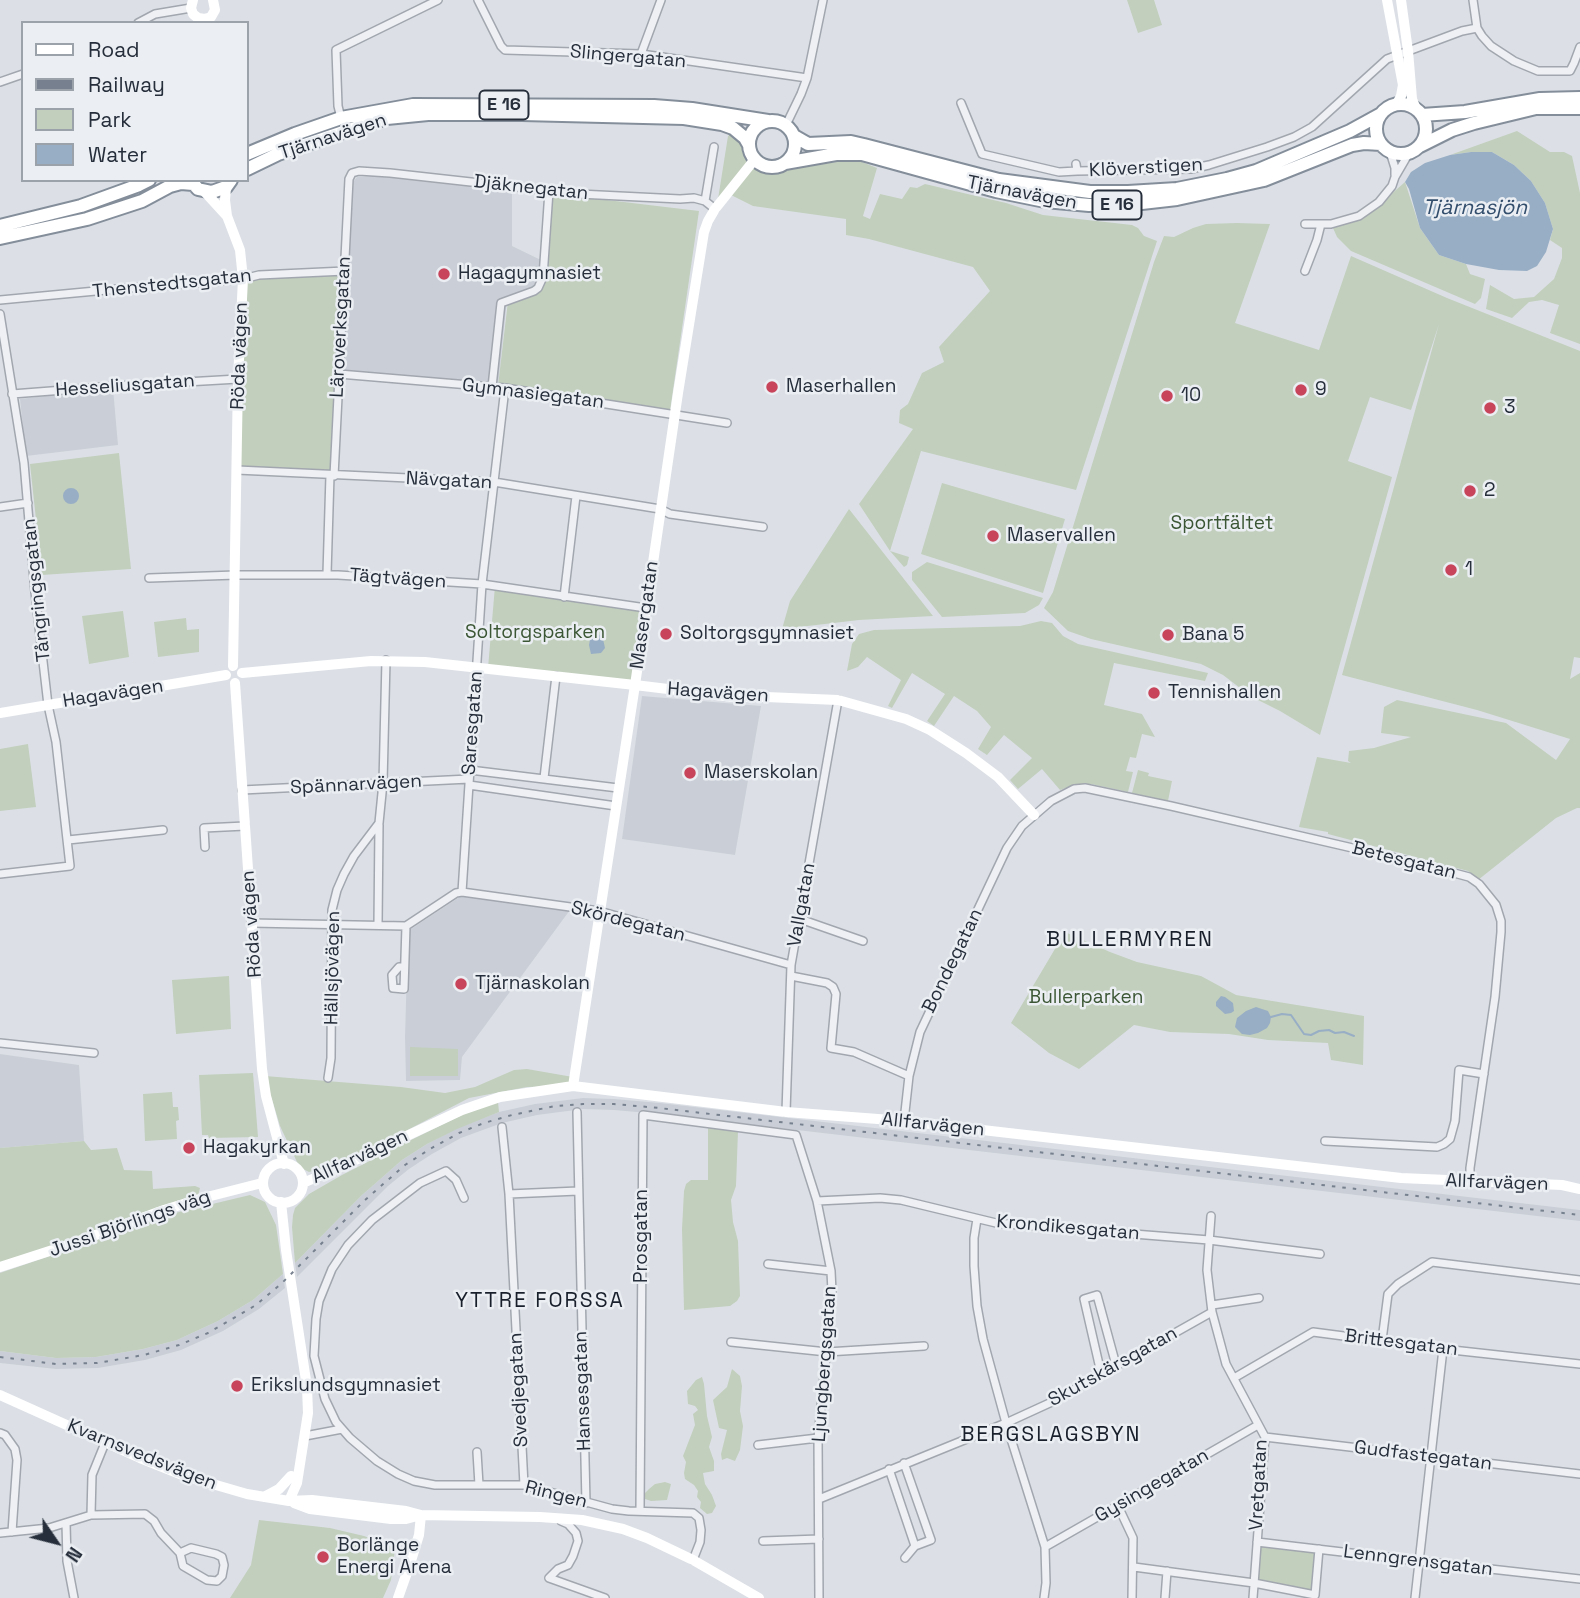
<!DOCTYPE html>
<html>
<head>
<meta charset="utf-8">
<style>
  body { margin:0 }
  #map { position:relative; width:1580px; height:1598px; overflow:hidden; background:#dce0e6; font-family:"Space Grotesk",sans-serif }
  canvas { display:block }
  .legend { position:absolute; left:21px; top:21px; width:228px; height:161px; box-sizing:border-box; background:#ebeff3; border:2px solid #9ca2a9; margin:0; padding:9px 12px; list-style:none; font-size:21px; color:#262e3b }
  .legend li { display:flex; align-items:center; gap:14px; height:35px }
  .legend b { width:35px; border:2px solid #9ca2a9 }
  .north { position:absolute; left:21px; top:1507px; width:70px; height:70px; -webkit-text-stroke:5px #ebeff3; paint-order:stroke; rotate:125deg; font-size:19px; font-weight:700; line-height:28px; text-align:center; color:#262e3b }
  .north::after { content:''; display:block; margin:auto; width:24px; height:32px; background:#262e3b; clip-path:polygon(50% 0,100% 100%,50% 72%,0 100%) }
</style>
</head>
<body>
<div id="map">
<canvas width="1580" height="1598"></canvas>
<ul class="legend">
<li><b style="height:9px;background:#fff"></b>Road</li>
<li><b style="height:9px;background:#76808e"></b>Railway</li>
<li><b style="height:19px;background:#c2cfbd"></b>Park</li>
<li><b style="height:19px;background:#98aec5"></b>Water</li>
</ul>
<div class="north">N</div>
</div>
<script>
const ctx = document.querySelector('canvas').getContext('2d');
ctx.lineJoin = 'round';
function fill(path, color) { ctx.fillStyle = color; ctx.fill(path, 'evenodd'); }
const shape = rows => new Path2D(rows.map(r => 'M' + r).join(''));
function trace(path, color, width, dash) { ctx.strokeStyle = color; ctx.lineWidth = width; ctx.lineCap = dash ? 'butt' : 'round'; ctx.setLineDash(dash || []); ctx.stroke(path); }
function drawText(font, color, halo, rows, align = 'center') {
  ctx.font = font + ' "Space Grotesk",sans-serif'; ctx.lineWidth = 5; ctx.setLineDash([]); ctx.textBaseline = 'middle'; ctx.strokeStyle = halo; ctx.fillStyle = color; for (const [text, x, y, turn = 0] of rows) {
    ctx.save(); ctx.translate(x, y); ctx.rotate((+turn || 0) * Math.PI / 180); ctx.textAlign = isNaN(turn) ? turn : align; if (halo) ctx.strokeText(text, 0, 0); ctx.fillText(text, 0, 0); ctx.restore();
  }
}
const built = shape([
  [390,175,512,190,512,246,543,261,538,287,507,300,498,386,341,372,352,183,357,177],
  [113,388,118,445,26,456,20,399],
  [642,696,761,706,735,855,622,839],
  [461,896,570,910,462,1057,460,1080,406,1081,405,1037,408,931],
  [0,1054,79,1065,84,1141,0,1148],
  [583,1098,614,1099,660,1103,1580,1210,1580,1221,659,1114,614,1110,583,1109,537,1115,502,1123,461,1138,432,1154,409,1169,388,1186,297,1277,295,1263,361,1196,402,1160,427,1144,457,1128,499,1112,535,1104],
  [283,1274,285,1288,259,1309,223,1331,181,1350,145,1360,98,1368,56,1369,0,1363,0,1351,56,1358,96,1357,143,1349,177,1340,218,1321,253,1300]
]);
const green = shape([
  [1127,0,1154,0,1162,25,1138,33],
  [734,131,742,140,750,158,761,168,779,172,786,167,857,160,877,168,863,216,870,219,880,194,902,199,910,187,917,188,925,184,1006,203,1043,215,1132,225,1138,228,1144,236,1157,241,1076,490,921,451,890,551,909,557,907,565,904,567,890,551,859,504,913,429,899,423,900,410,908,404,922,373,944,362,939,347,990,291,973,267,869,239,846,235,846,219,753,206,729,194,718,199,728,136],
  [1517,131,1550,152,1564,152,1572,156,1580,193,1580,344,1550,333,1559,305,1542,300,1529,302,1512,318,1486,309,1490,285,1514,299,1534,297,1554,279,1562,258,1562,248,1550,240,1553,229,1545,203,1531,181,1514,165,1492,152,1471,152,1450,155],
  [1405,182,1420,228,1439,255,1466,264,1470,274,1485,279,1481,298,1475,304,1351,251,1337,237,1333,228,1363,219],
  [551,195,565,195,699,211,670,411,498,386,508,301,538,288],
  [1237,223,1270,224,1235,323,1319,350,1351,256,1447,298,1580,351,1580,658,1574,657,1570,679,1580,673,1580,808,1577,808,1556,818,1478,880,1468,871,1328,834,1328,832,1299,827,1317,757,1351,763,1348,761,1349,751,1374,748,1411,737,1381,733,1384,707,1397,700,1506,723,1556,760,1570,739,1477,710,1342,675,1439,324,1411,410,1370,397,1348,461,1392,477,1320,735,1280,711,1252,697,1223,675,1201,664,1091,639,1068,631,1044,608,1053,592,1154,262,1164,236,1174,237,1193,228,1206,224],
  [345,271,334,476,237,470,243,279],
  [119,453,131,569,42,575,30,464],
  [942,483,1065,519,1043,593,921,554],
  [849,509,933,616,859,620,782,629,790,601],
  [927,562,1043,598,1039,605,1025,613,942,617,912,580,912,572],
  [495,586,646,608,635,685,488,668],
  [123,611,129,657,89,664,82,616],
  [186,618,187,630,199,629,199,652,158,657,154,622],
  [1041,621,1052,623,1063,636,1078,644,1208,673,1205,681,1114,663,1104,705,1142,714,1155,737,1142,734,1136,758,1130,757,1126,771,1133,772,1128,792,1091,784,1076,784,1060,790,1042,769,1018,789,1010,780,1032,758,1004,735,987,755,978,749,991,727,977,711,954,696,934,726,927,721,945,694,912,673,892,708,888,706,901,680,867,657,858,667,847,671,852,644,859,634,874,630,1020,626],
  [28,744,36,807,0,811,0,749],
  [1138,770,1149,773,1148,776,1172,781,1168,801,1132,793],
  [1065,932,1110,952,1137,962,1201,976,1236,995,1364,1016,1363,1065,1331,1060,1328,1043,1268,1040,1229,1034,1170,1032,1134,1025,1079,1069,1049,1053,1011,1023],
  [229,976,231,1029,176,1034,172,980],
  [410,1047,458,1049,458,1076,410,1076],
  [527,1069,573,1077,569,1086,527,1087,469,1098,396,1136,355,1155,317,1170,309,1172,303,1169,297,1162,280,1126,265,1076,401,1087,445,1093,475,1087,514,1070],
  [253,1073,258,1137,209,1138,208,1135,202,1135,199,1075],
  [172,1092,173,1107,178,1107,179,1120,176,1121,177,1139,145,1141,143,1094],
  [498,1102,499,1112,457,1129,427,1144,402,1160,361,1196,295,1263,292,1227,293,1215,295,1208,309,1194,342,1175,407,1142,464,1114],
  [708,1128,738,1131,736,1186,731,1200,733,1222,738,1241,740,1296,737,1301,730,1306,684,1310,682,1229,684,1191,686,1184,691,1180,708,1180],
  [84,1141,91,1150,117,1148,124,1170,152,1171,153,1189,195,1186,200,1188,198,1196,10,1264,0,1262,0,1148],
  [250,1195,265,1202,276,1225,283,1274,253,1300,218,1321,177,1340,143,1349,96,1357,56,1358,0,1351,0,1273,179,1212],
  [732,1369,740,1376,742,1386,740,1411,743,1426,740,1450,735,1461,727,1458,722,1460,721,1454,727,1430,719,1428,713,1400,727,1387],
  [702,1377,704,1384,707,1416,712,1437,709,1447,714,1461,714,1471,703,1473,705,1484,712,1495,716,1506,712,1513,707,1514,700,1508,701,1502,697,1497,698,1491,694,1485,685,1479,684,1473,686,1462,683,1456,695,1425,693,1414,698,1410,695,1406,688,1404,687,1391,696,1380],
  [665,1482,671,1484,667,1500,651,1501,645,1499,643,1495,649,1489,655,1484],
  [259,1520,330,1528,364,1536,392,1547,395,1549,391,1580,383,1598,230,1598,251,1565],
  [1257,1542,1319,1549,1315,1595,1254,1583]
]);
const water = shape([
  [1471,152,1492,152,1514,165,1531,181,1545,203,1553,229,1546,252,1537,266,1527,271,1499,270,1466,264,1439,255,1420,228,1409,189,1405,182,1411,172,1425,163,1450,155],
  '63 496a8 8 0 1 1 16 0a8 8 0 1 1-16 0Z',
  [591,634,601,635,603,639,605,648,601,653,591,654,589,645],
  [1221,996,1225,997,1233,1003,1234,1011,1231,1013,1225,1014,1216,1006,1216,1002],
  [1256,1007,1268,1011,1271,1017,1270,1023,1267,1028,1258,1033,1250,1035,1242,1034,1235,1027,1237,1018,1246,1011]
]);
const stream = shape([
  [1271,1017,1282,1014,1291,1015,1304,1034,1311,1035,1319,1031,1329,1030,1335,1033,1344,1032,1354,1036]
]);
const street = shape([
  [478,0,501,46,505,50,641,54,807,78],
  [1473,0,1477,28],
  [138,23,155,14,191,8],
  [641,54,661,0],
  [0,82,23,74],
  [961,103,982,154,1059,172,1077,171],
  [341,118,338,106,336,50,438,0],
  [786,125,801,94,807,78,823,0],
  [1390,152,1395,168,1395,175],
  [1076,164,1077,171,1191,169,1209,165,1267,147,1294,137,1312,127,1387,59,1462,31,1477,28,1482,36,1491,46,1514,61,1538,71,1570,71,1574,63,1580,47],
  [705,201,714,147],
  [1305,224,1331,224,1359,216,1379,202,1392,186,1395,177,1409,153],
  [1305,271,1317,240,1321,224],
  [0,300,117,289,210,282,243,279,259,275,345,271],
  [0,314,24,463,35,592,48,705,56,742,70,866,0,874],
  [339,374,505,388,727,423],
  [492,387,501,303,534,291,538,288,543,277,549,191],
  [12,394,116,386,238,379],
  [237,470,494,482,660,509,670,514,763,527],
  [334,476,349,179,352,173,359,171,390,173,579,194,680,199,694,198,705,201,715,209],
  [0,507,28,503],
  [327,574,330,475],
  [149,578,236,575,338,575,482,584,646,608],
  [564,597,576,496],
  [470,770,618,788],
  [544,778,556,676],
  [469,785,616,806],
  [242,790,469,779],
  [68,840,163,830],
  [205,847,204,828,245,826],
  [462,892,482,584,505,388],
  [800,919,863,941],
  [251,923,406,926,456,893,462,892,599,911,791,965],
  [378,925,379,825],
  [404,967,399,967,392,975,393,988,404,989,406,926],
  [791,976,827,983,833,987,836,994,831,1048,854,1052,909,1076],
  [0,1043,94,1053],
  [328,1078,331,1058,332,910,337,890,344,874,354,856,379,823,383,783,386,660],
  [577,1112,586,1503],
  [786,1112,791,965,838,700],
  [904,1121,909,1076,920,1032,1007,848,1022,826,1051,801,1074,789,1085,788,1171,806,1413,862,1469,877,1479,884,1496,905,1501,921,1501,932,1495,997,1470,1168,1470,1182],
  [502,1127,509,1194,524,1485],
  [1325,1141,1437,1147,1444,1144,1450,1139,1455,1121,1459,1070,1484,1074],
  [509,1194,578,1191],
  [464,1198,456,1180,446,1171,420,1183,372,1220,348,1245,332,1269,319,1301,316,1319,314,1356,325,1399,336,1422,350,1438,377,1461,398,1474,414,1481,435,1485,524,1485,612,1509,629,1511,693,1513,699,1518,701,1530,700,1542,693,1560],
  [817,1201,880,1198,901,1200,996,1223,1209,1240,1320,1254],
  [1211,1216,1207,1270,1212,1312,1226,1364,1265,1437,1253,1598],
  [977,1219,974,1238,974,1266,977,1306,983,1339,1006,1423,1045,1547,1046,1583,1044,1598],
  [768,1264,831,1271],
  [1212,1305,1259,1298],
  [1382,1340,1388,1294,1398,1284,1432,1262,1580,1280],
  [731,1342,827,1352,924,1346],
  [1101,1373,1084,1299,1097,1295,1116,1365],
  [1234,1378,1313,1332,1443,1349,1580,1364],
  [0,1433,5,1435,15,1449,17,1460,12,1532],
  [305,1436,342,1429],
  [1265,1437,1580,1474],
  [758,1445,818,1438],
  [477,1452,479,1485],
  [889,1469,915,1546,931,1540,904,1463],
  [819,1499,1006,1423,1054,1401,1212,1312],
  [1118,1506,1133,1538,1132,1598],
  [640,1510,643,1115,796,1135,817,1201,831,1271,832,1292,818,1438,819,1598],
  [91,1515,92,1475,105,1443],
  [561,1521,568,1524,576,1533,578,1541,573,1556,568,1565,558,1569,549,1578,605,1598],
  [66,1523,67,1561,74,1598],
  [0,1533,49,1528,91,1515,145,1514,154,1521,161,1533,180,1553,183,1566,207,1580,217,1581,222,1576,224,1565,222,1557,216,1554,191,1548,180,1553],
  [763,1541,819,1539],
  [1257,1542,1419,1561,1580,1579],
  [1045,1547,1258,1425],
  [905,1558,915,1546],
  [1134,1567,1254,1583,1315,1595,1319,1549],
  [1165,1598,1167,1571],
  [1415,1598,1443,1349]
]);
const secondary = shape([
  [193,0,191,8,193,14,198,18,205,19,211,17,215,10,213,0],
  [1387,0,1403,85,1401,96,1397,104],
  [1401,0,1408,51,1412,99,1416,109],
  [226,187,225,200,227,216],
  [205,192,227,216,240,250,243,279,238,379,233,666],
  [242,673,371,661,425,662,635,685,733,697,766,697,838,700,906,719,930,730,966,753,998,777,1034,815],
  [235,683,262,1069,266,1096,284,1164],
  [0,713,226,675],
  [573,1086,635,685,678,393,704,232,708,221,715,209,755,159],
  '263 1183a20 20 0 1 1 40 0a20 20 0 1 1-40 0Z',
  [303,1183,345,1165,462,1110,500,1097,573,1086,786,1112,904,1121,1401,1178,1562,1185,1580,1189],
  [281,1202,286,1250,307,1387,308,1413,297,1483,289,1501],
  [0,1267,68,1245,164,1210,203,1198,262,1183],
  [0,1395,140,1458,185,1476,247,1494,289,1501,312,1500,406,1511,421,1515,540,1517,582,1520,623,1529,647,1538,693,1560,759,1598],
  [264,1497,279,1489,291,1476],
  [294,1503,310,1509,391,1519,406,1519,421,1515],
  [398,1598,410,1564,419,1535,421,1515]
]);
const highway = shape([
  '1376 129a25 25 0 1 1 50 0a25 25 0 1 1-50 0Z',
  [1422,115,1465,112,1540,99,1580,98],
  '749 144a23 23 0 1 1 46 0a23 23 0 1 1-46 0Z',
  [794,136,808,144,851,142,864,145,999,180,1090,192,1128,192,1177,189,1227,179,1256,171,1350,131,1381,114],
  [1420,146,1452,130,1474,123,1536,108,1580,108],
  [247,154,295,134,341,118,413,105,654,106,692,109,768,121],
  [785,163,836,154,862,154,996,191,1045,201,1089,205,1133,204,1177,199,1264,180,1352,145,1364,143,1381,144],
  [247,169,278,154,364,125,387,118,428,114,522,114,684,118,722,124,733,128,745,138,749,145],
  [190,180,198,189,212,192,226,187,231,180],
  [0,226,81,206,139,185,149,180],
  [0,238,87,219,142,201,170,186,181,183,193,184]
]);
const rail = shape([
  [0,1357,56,1364,97,1363,144,1355,179,1345,208,1333,256,1305,281,1284,365,1200,405,1165,430,1149,459,1133,484,1123,512,1115,555,1106,583,1104,614,1104,659,1108,1580,1215]
]);
const markers = [
  [444,274,7,"#c7445a"],
  [772,387,7,"#c7445a"],
  [1301,390,7,"#c7445a"],
  [1167,396,7,"#c7445a"],
  [1490,408,7,"#c7445a"],
  [1470,491,7,"#c7445a"],
  [993,536,7,"#c7445a"],
  [1451,570,7,"#c7445a"],
  [666,634,7,"#c7445a"],
  [1168,635,7,"#c7445a"],
  [1154,693,7,"#c7445a"],
  [690,773,7,"#c7445a"],
  [461,984,7,"#c7445a"],
  [189,1148,7,"#c7445a"],
  [237,1386,7,"#c7445a"],
  [323,1557,7,"#c7445a"]
];
const shields = [
  [504,105,49],
  [1117,205,49]
];
const shieldNames = [
  ["E 16",504,105],
  ["E 16",1117,205]
];
const streetNames = [
  ["Slingergatan",628,57,5],
  ["Tjärnavägen",333,137,-18],
  ["Klöverstigen",1146,168,-3],
  ["Djäknegatan",531,188,6],
  ["Tjärnavägen",1022,193,11],
  ["Thenstedtsgatan",172,284,-6],
  ["Läroverksgatan",341,327,-87],
  ["Röda vägen",240,356,-88],
  ["Hesseliusgatan",125,386,-4],
  ["Gymnasiegatan",533,394,7],
  ["Nävgatan",449,481,3],
  ["Tägtvägen",398,579,4],
  ["Tångringsgatan",37,590,-96],
  ["Masergatan",645,615,-82],
  ["Hagavägen",718,693,4],
  ["Hagavägen",113,694,-9],
  ["Saresgatan",473,723,-86],
  ["Spännarvägen",356,785,-3],
  ["Betesgatan",1404,861,14],
  ["Vallgatan",802,905,-80],
  ["Skördegatan",628,922,14],
  ["Röda vägen",252,924,-94],
  ["Bondegatan",953,961,-64],
  ["Hällsjövägen",333,968,-89],
  ["Allfarvägen",933,1125,6],
  ["Allfarvägen",360,1157,-25],
  ["Allfarvägen",1497,1183,2],
  ["Jussi Björlings väg",130,1224,-19],
  ["Krondikesgatan",1068,1228,5],
  ["Prosgatan",642,1236,-90],
  ["Brittesgatan",1401,1343,7],
  ["Ljungbergsgatan",825,1364,-86],
  ["Skutskärsgatan",1113,1367,-29],
  ["Svedjegatan",519,1390,-93],
  ["Hansesgatan",583,1391,-92],
  ["Kvarnsvedsvägen",142,1455,22],
  ["Gudfastegatan",1423,1456,7],
  ["Vretgatan",1259,1485,-87],
  ["Gysingegatan",1152,1486,-30],
  ["Ringen",556,1495,14],
  ["Lenngrensgatan",1418,1561,7]
];
const poiNames = [
  ["Hagagymnasiet",458,274],
  ["Maserhallen",786,387],
  ["9",1315,390],
  ["10",1181,396],
  ["3",1504,408],
  ["2",1484,491],
  ["Maservallen",1007,536],
  ["1",1465,570],
  ["Soltorgsgymnasiet",680,634],
  ["Bana 5",1182,635],
  ["Tennishallen",1168,693],
  ["Maserskolan",704,773],
  ["Tjärnaskolan",475,984],
  ["Hagakyrkan",203,1148],
  ["Erikslundsgymnasiet",251,1386],
  ["Borlänge",337,1546],
  ["Energi Arena",337,1568]
];
const parkNames = [
  ["Sportfältet",1222,524],
  ["Soltorgsparken",535,633],
  ["Bullerparken",1086,998]
];
const waterNames = [
  ["Tjärnasjön",1475,208]
];
const neighbourhoodNames = [
  ["BULLERMYREN",1130,940],
  ["YTTRE FORSSA",540,1301],
  ["BERGSLAGSBYN",1051,1435]
];
fill(built, '#cacfd7');
fill(green, '#c2cfbd');
fill(water, '#98aec5');
trace(stream, '#98aec5', 2);
trace(street, '#a2a7af', 10);
trace(highway, '#848e9b', 16);
trace(street, '#eef0f4', 7);
trace(secondary, '#fff', 10);
trace(highway, '#fff', 12);
trace(rail, '#76808e', 2, [3.5, 7]);
for (const [x, y, r, color] of markers) { const dot = new Path2D(); dot.arc(x, y, r, 0, 2 * Math.PI); ctx.fillStyle = color; ctx.fill(dot); trace(dot, '#ebeff3', 2.5); }
for (const [x, y, w] of shields) { const box = new Path2D(); box.roundRect(x - w / 2, y - 14.5, w, 29, 5); ctx.fillStyle = '#ebeff3'; ctx.fill(box); trace(box, '#262e3b', 2); }
drawText('bold 18px', '#262e3b', null, shieldNames);
drawText('19px', '#262e3b', '#ebeff3', streetNames);
drawText('19px', '#262e3b', '#ebeff3', poiNames, 'left');
drawText('19px', '#3b5634', '#ebeff3', parkNames);
drawText('italic 21px', '#334e6d', '#ebeff3', waterNames);
ctx.letterSpacing = '2px';
drawText('21px', '#19202c', '#ebeff3', neighbourhoodNames);
ctx.letterSpacing = '0px';
</script>
</body>
</html>
